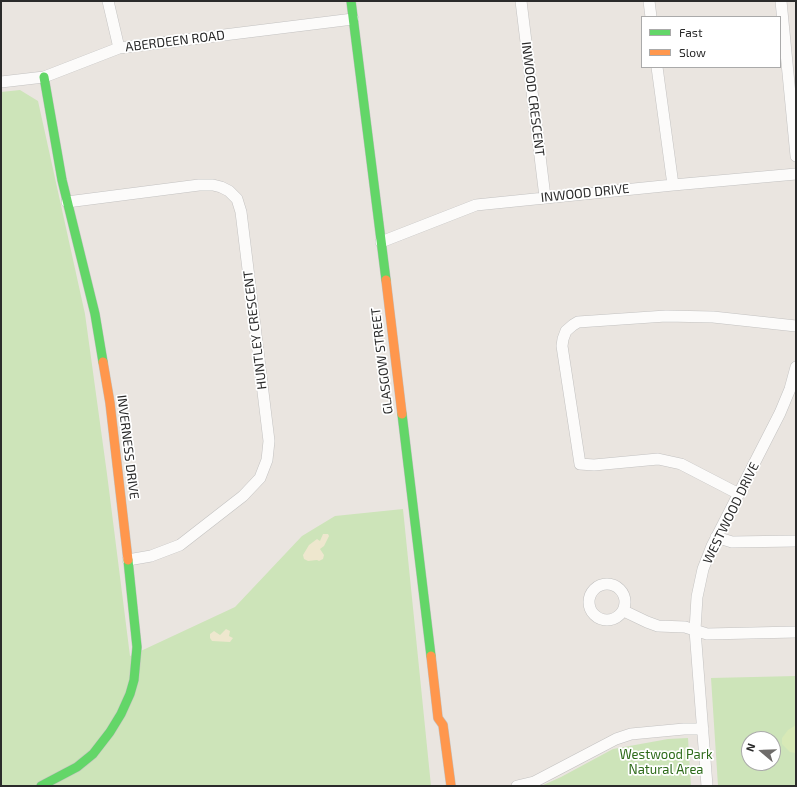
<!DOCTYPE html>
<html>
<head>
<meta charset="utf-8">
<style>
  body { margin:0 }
  #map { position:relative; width:797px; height:787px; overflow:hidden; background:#eae5e0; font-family:"Exo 2",sans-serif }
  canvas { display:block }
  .frame { position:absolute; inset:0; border:2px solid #2b2b2b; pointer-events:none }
  .legend { position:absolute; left:641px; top:16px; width:140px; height:52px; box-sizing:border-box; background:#fff; border:1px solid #aaa; margin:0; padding:5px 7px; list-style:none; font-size:12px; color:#2b2b2b }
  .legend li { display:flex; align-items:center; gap:8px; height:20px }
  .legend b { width:20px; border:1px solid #aaa }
  .north { position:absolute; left:741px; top:731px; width:40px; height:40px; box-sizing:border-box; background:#fff; border:1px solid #aaa; border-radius:50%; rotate:289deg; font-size:11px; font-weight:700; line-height:16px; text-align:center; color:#2b2b2b }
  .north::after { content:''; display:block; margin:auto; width:14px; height:18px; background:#6e6c6a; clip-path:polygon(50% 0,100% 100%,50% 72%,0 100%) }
</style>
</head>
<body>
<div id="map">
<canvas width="797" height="787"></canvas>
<div class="frame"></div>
<ul class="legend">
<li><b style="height:5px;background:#63d668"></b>Fast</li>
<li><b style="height:5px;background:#ff974d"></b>Slow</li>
</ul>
<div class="north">N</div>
</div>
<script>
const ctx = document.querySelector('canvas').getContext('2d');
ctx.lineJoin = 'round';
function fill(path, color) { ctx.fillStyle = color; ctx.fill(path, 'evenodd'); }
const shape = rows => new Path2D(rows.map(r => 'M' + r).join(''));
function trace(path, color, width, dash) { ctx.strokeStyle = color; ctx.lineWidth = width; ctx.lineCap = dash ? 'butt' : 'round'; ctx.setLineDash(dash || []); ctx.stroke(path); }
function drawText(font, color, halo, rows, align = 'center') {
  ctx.font = font + ' "Exo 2",sans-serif'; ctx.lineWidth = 3.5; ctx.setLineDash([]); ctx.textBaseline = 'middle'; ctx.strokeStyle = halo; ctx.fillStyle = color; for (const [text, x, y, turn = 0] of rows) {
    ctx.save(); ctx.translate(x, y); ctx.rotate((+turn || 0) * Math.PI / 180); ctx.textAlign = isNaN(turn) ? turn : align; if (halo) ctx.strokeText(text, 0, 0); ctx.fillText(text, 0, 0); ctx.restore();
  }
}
const green = shape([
  [20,90,38,101,85,314,107,474,130,656,235,607,302,536,335,516,403,509,431,786,1,786,1,92],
  [796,676,796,786,718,786,711,678],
  [749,739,773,739,773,763,749,763],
  [688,738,691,786,541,786,561,777,613,749,668,739]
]);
const sand = shape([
  [323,534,328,534,329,536,324,546,320,549,324,555,323,559,319,561,317,560,308,561,304,559,303,555,309,545,317,539,320,541],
  [226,629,230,631,229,636,233,638,230,642,212,641,210,638,210,634,214,631,220,635]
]);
const pitch = shape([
  [796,725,796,753,795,753,790,752,782,744,782,738,788,730]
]);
const street = shape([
  [108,1,119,48],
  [521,1,545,197],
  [649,1,651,17],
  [781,1,796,156],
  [657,67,673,185],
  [1,82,44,77,119,48,353,19],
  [67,202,199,185,213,185,221,187,229,191,237,199,241,212,269,441,267,460,260,478,243,496,180,545,151,556,128,560],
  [381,242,476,205,673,185,796,174],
  [739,494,681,464,658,459,594,465,580,464,562,346,563,339,566,331,573,325,578,322,666,316,713,317,796,326],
  [716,537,732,542,796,541],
  '589 602a18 18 0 1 1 36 0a18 18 0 1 1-36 0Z',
  [624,611,647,622,658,626,685,627,707,634,796,632],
  [517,786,534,782,616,739,631,734,684,729,703,729],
  [707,786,695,630,697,597,703,569,712,546,780,413,790,389,796,367]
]);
const fast = shape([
  [351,1,386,280],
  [44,77,62,180,95,314,103,362],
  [402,414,431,656],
  [41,786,77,767,93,754,110,732,121,714,130,694,134,680,137,647,128,560]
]);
const slow = shape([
  [386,280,402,414],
  [103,362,110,403,128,560],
  [431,656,438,718,443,725,451,786]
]);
const streetNames = [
  ["ABERDEEN ROAD",175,41,-7],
  ["INWOOD CRESCENT",533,99,83],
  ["INWOOD DRIVE",585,193,-6],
  ["HUNTLEY CRESCENT",255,330,-97],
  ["GLASGOW STREET",382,361,-97],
  ["INVERNESS DRIVE",128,447,83],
  ["WESTWOOD DRIVE",731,513,-64]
];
const parkNames = [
  ["Westwood Park",666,755],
  ["Natural Area",666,770]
];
fill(green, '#cde4b9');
fill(sand, '#eee7ce');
fill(pitch, '#d8e9b7');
trace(street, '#c3c2c1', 12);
trace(fast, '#c3c2c1', 10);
trace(slow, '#c3c2c1', 10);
trace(street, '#fcfbfa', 11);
trace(fast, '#63d668', 9);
trace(slow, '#ff974d', 9);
drawText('13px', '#2b2b2b', '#fff', streetNames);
drawText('13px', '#2d6a19', '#fff', parkNames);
</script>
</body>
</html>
